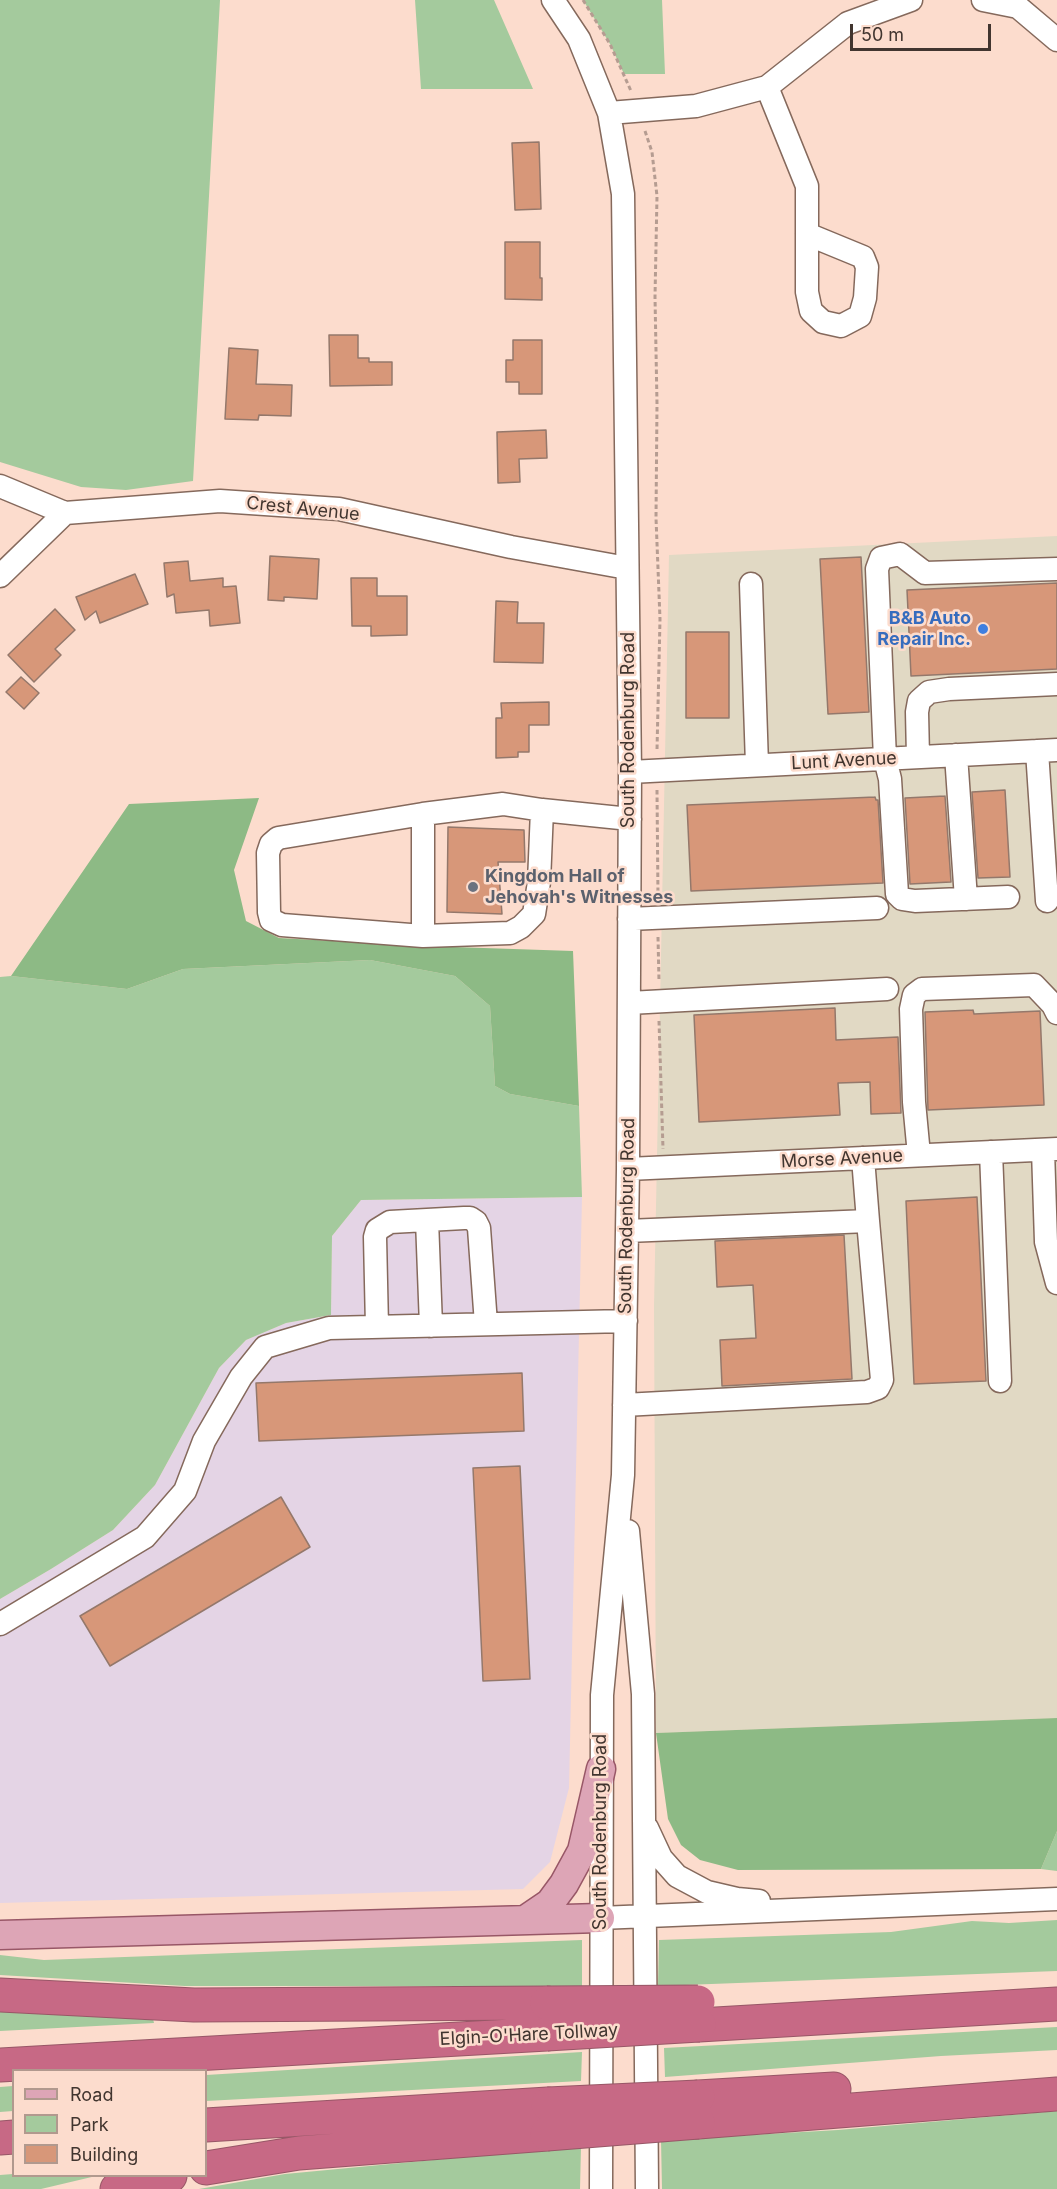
<!DOCTYPE html>
<html>
<head>
<meta charset="utf-8">
<style>
  body { margin:0 }
  #map { position:relative; width:1057px; height:2189px; overflow:hidden; background:#fcdccd; font-family:Inter,sans-serif }
  canvas { display:block }
  .legend { position:absolute; left:12px; top:2069px; width:195px; height:108px; box-sizing:border-box; background:#fcdccd; border:2px solid #b1998e; margin:0; padding:8px 10px; list-style:none; font-size:18px; color:#41352f }
  .legend li { display:flex; align-items:center; gap:12px; height:30px }
  .legend b { width:30px; border:2px solid #b1998e }
  .scale { position:absolute; left:850px; top:24px; width:141px; height:27px; box-sizing:border-box; border:3px solid #41352f; border-top:0; padding-left:8px; font-size:18px; line-height:21px; white-space:nowrap; color:#41352f; -webkit-text-stroke:4px #fcdccd; paint-order:stroke }
</style>
</head>
<body>
<div id="map">
<canvas width="1057" height="2189"></canvas>
<ul class="legend">
<li><b style="height:8px;background:#dda5b6"></b>Road</li>
<li><b style="height:16px;background:#a4ca9d"></b>Park</li>
<li><b style="height:16px;background:#d79779"></b>Building</li>
</ul>
<div class="scale">50 m</div>
</div>
<script>
const ctx = document.querySelector('canvas').getContext('2d');
ctx.lineJoin = 'round';
function fill(path, color) { ctx.fillStyle = color; ctx.fill(path, 'evenodd'); }
const shape = rows => new Path2D(rows.map(r => 'M' + r).join(''));
function trace(path, color, width, dash) { ctx.strokeStyle = color; ctx.lineWidth = width; ctx.lineCap = dash ? 'butt' : 'round'; ctx.setLineDash(dash || []); ctx.stroke(path); }
function drawText(font, color, halo, rows, align = 'center') {
  ctx.font = font + ' Inter,sans-serif'; ctx.lineWidth = 5; ctx.setLineDash([]); ctx.textBaseline = 'middle'; ctx.strokeStyle = halo; ctx.fillStyle = color; for (const [text, x, y, turn = 0] of rows) {
    ctx.save(); ctx.translate(x, y); ctx.rotate((+turn || 0) * Math.PI / 180); ctx.textAlign = isNaN(turn) ? turn : align; if (halo) ctx.strokeText(text, 0, 0); ctx.fillText(text, 0, 0); ctx.restore();
  }
}
const commercial = shape([
  [1057,536,1057,1718,656,1733,654,1306,669,555]
]);
const industrial = shape([
  [582,1197,569,1788,550,1862,523,1889,0,1903,0,1599,51,1569,113,1530,155,1485,219,1368,246,1340,286,1323,331,1315,332,1236,361,1200]
]);
const green = shape([
  [0,0,220,0,193,481,126,490,81,487,0,462],
  [415,0,494,0,533,89,421,89],
  [583,0,662,0,665,74,624,74,610,44],
  [370,960,455,976,490,1006,495,1086,510,1094,579,1106,582,1197,361,1200,332,1236,331,1315,286,1323,246,1340,219,1368,155,1485,113,1530,51,1569,0,1599,0,977,11,976,127,989,183,969],
  [1057,1831,1057,1871,1041,1869],
  [1057,1920,1057,1971,658,1986,659,1940,891,1932,972,1921,1009,1923],
  [582,1940,582,1986,185,1986,0,1975,0,1955,44,1960],
  [0,2008,153,2019,154,2023,0,2031],
  [1057,2027,1057,2050,941,2056,665,2077,664,2048],
  [582,2052,581,2081,206,2101,206,2075],
  [13,2086,13,2111,0,2112,0,2087],
  [1057,2111,1057,2189,662,2189,661,2140,838,2130],
  [581,2146,580,2189,199,2189,285,2174],
  [13,2174,14,2176,96,2176,41,2189,0,2189,0,2175]
]);
const forest = shape([
  [259,798,234,870,246,921,279,938,424,946,573,951,579,1106,510,1094,495,1086,490,1006,455,976,370,960,183,969,127,989,11,976,129,804],
  [1057,1718,1057,1831,1041,1869,738,1870,700,1860,681,1845,668,1819,656,1733]
]);
const building = shape([
  [539,142,541,209,515,210,512,143,539,142],
  [505,242,540,242,540,278,542,278,542,300,505,299,505,242],
  [329,335,358,335,358,358,369,358,369,362,392,362,392,385,330,386,329,335],
  [513,340,542,340,542,394,519,394,519,382,506,382,506,360,513,360,513,340],
  [229,348,258,350,256,384,292,385,291,416,259,415,258,420,225,419,229,348],
  [546,430,547,458,519,459,520,482,498,483,497,432,546,430],
  [270,556,319,559,317,599,284,597,284,601,268,600,270,556],
  [861,557,869,712,828,714,820,559,861,557],
  [188,561,190,581,223,578,223,587,236,586,240,623,210,626,209,610,176,613,174,594,167,597,164,563,188,561],
  [135,574,148,604,100,623,96,611,85,620,76,597,135,574],
  [351,578,377,578,377,596,407,596,407,635,371,636,371,626,352,626,351,578],
  [1057,583,1057,669,911,676,907,590,1057,583],
  [496,601,518,602,517,623,544,623,543,663,494,662,496,601],
  [55,609,75,630,55,649,61,655,34,682,8,655,55,609],
  [686,632,729,632,729,718,686,718,686,632],
  [21,677,39,693,24,709,6,692,21,677],
  [549,702,549,725,529,725,529,752,518,752,518,757,496,758,496,718,502,718,501,703,549,702],
  [1005,790,1010,877,978,878,972,792,1005,790],
  [945,796,951,882,910,884,905,798,945,796],
  [875,797,876,800,878,800,883,883,691,891,687,805,875,797],
  [448,827,524,830,525,862,498,862,502,914,447,912,448,827],
  [835,1008,836,1040,898,1037,901,1113,871,1114,870,1082,838,1083,840,1115,699,1122,694,1015,835,1008],
  [973,1010,974,1014,1040,1011,1044,1105,928,1110,925,1012,973,1010],
  [977,1197,986,1381,914,1384,906,1201,977,1197],
  [844,1235,852,1379,722,1386,720,1340,756,1338,753,1285,717,1287,715,1241,844,1235],
  [522,1373,524,1431,259,1441,256,1383,522,1373],
  [520,1466,530,1679,483,1681,473,1468,520,1466],
  [281,1497,310,1547,110,1666,80,1616,281,1497]
]);
const path = shape([
  [583,0,610,44,631,91],
  [645,131,652,152,657,196,655,297,657,404,656,518,660,619,657,750],
  [657,790,658,897],
  [658,937,659,981],
  [659,1021,663,1149]
]);
const minor = shape([
  [553,0,579,39,609,113,623,194,630,772,628,1169,623,1475,602,1695,601,2189],
  [983,0,1018,7,1057,40],
  [767,87,807,186,807,292,811,311,823,322,841,326,860,316,865,298,867,267,863,257,807,234],
  [609,113,696,106,767,87,848,23,911,0],
  [0,486,65,513],
  [0,576,65,513,220,501,339,509,511,547,627,568],
  [751,584,757,765],
  [1037,751,1047,901],
  [956,755,966,899],
  [918,757,917,712,919,701,929,692,949,689,1057,684],
  [630,772,1057,750],
  [423,814,423,936,282,925,271,920,269,912,268,853,271,844,278,838,423,814,503,804,542,810,630,819],
  [1008,897,915,901,902,899,897,894,890,779,885,759,877,569,881,558,900,554,925,573,1057,569],
  [629,919,877,908],
  [423,936,510,933,521,927,534,914,539,882,542,810],
  [629,1003,887,989],
  [1043,1150,1046,1242,1057,1283],
  [991,1152,1000,1381],
  [919,1155,914,1102,911,1009,914,995,922,989,1034,985,1053,1005,1057,1013],
  [628,1169,1057,1149],
  [427,1220,431,1326],
  [627,1231,868,1221,863,1158],
  [377,1327,375,1237,377,1230,390,1222,464,1218,470,1218,476,1222,479,1228,486,1324],
  [624,1405,867,1392,878,1388,882,1380,868,1221],
  [628,1531,643,1694,647,2189],
  [0,1624,145,1537,185,1491,204,1441,241,1377,265,1347,329,1328,626,1321],
  [647,1828,661,1858,677,1876,707,1892,737,1899,759,1901],
  [600,1918,1057,1899]
]);
const major = shape([
  [525,1920,550,1903,564,1884,582,1851,601,1769],
  [0,1935,600,1918]
]);
const highway = shape([
  [0,1995,194,2005,547,2003],
  [699,2025,1057,2004],
  [0,2065,547,2034],
  [698,2097,834,2089],
  [698,2122,1057,2094],
  [206,2125,548,2104],
  [0,2138,14,2137],
  [206,2168,299,2153,547,2134],
  [117,2189,170,2176]
]);
const highwayBridge = shape([
  [547,2003,698,2002],
  [547,2034,699,2025],
  [548,2104,698,2097],
  [547,2134,698,2122]
]);
const markers = [
  [983,629,6,"#3f7fe0"],
  [473,887,6,"#6b7280"]
];
const streetNames = [
  ["Crest Avenue",303,509,6],
  ["South Rodenburg Road",629,730,-90],
  ["Lunt Avenue",844,761,-3],
  ["Morse Avenue",842,1159,-3],
  ["South Rodenburg Road",627,1216,-89],
  ["South Rodenburg Road",601,1832,-90],
  ["Elgin-O'Hare Tollway",529,2035,-3]
];
const shopNames = [
  ["B&B Auto",971,619],
  ["Repair Inc.",971,640]
];
const worshipNames = [
  ["Kingdom Hall of",485,877],
  ["Jehovah's Witnesses",485,898]
];
fill(commercial, '#e1d9c4');
fill(industrial, '#e4d4e5');
fill(green, '#a4ca9d');
fill(forest, '#8dba85');
fill(building, '#d79779');
trace(building, '#94786b', 1.5);
trace(minor, '#85695c', 25);
trace(major, '#985767', 31);
trace(highway, '#985767', 35);
trace(path, '#b59c91', 3, [4.5, 3]);
trace(minor, '#fff', 22);
trace(major, '#dda5b6', 28);
trace(highway, '#c76985', 33);
trace(highwayBridge, '#985767', 35, []);
trace(highwayBridge, '#c76985', 33);
for (const [x, y, r, color] of markers) { const dot = new Path2D(); dot.arc(x, y, r, 0, 2 * Math.PI); ctx.fillStyle = color; ctx.fill(dot); trace(dot, '#fcdccd', 2); }
drawText('18px', '#41352f', '#fcdccd', streetNames);
drawText('bold 18px', '#366cbe', '#fcdccd', shopNames, 'right');
drawText('bold 18px', '#5b616d', '#fcdccd', worshipNames, 'left');
</script>
</body>
</html>
